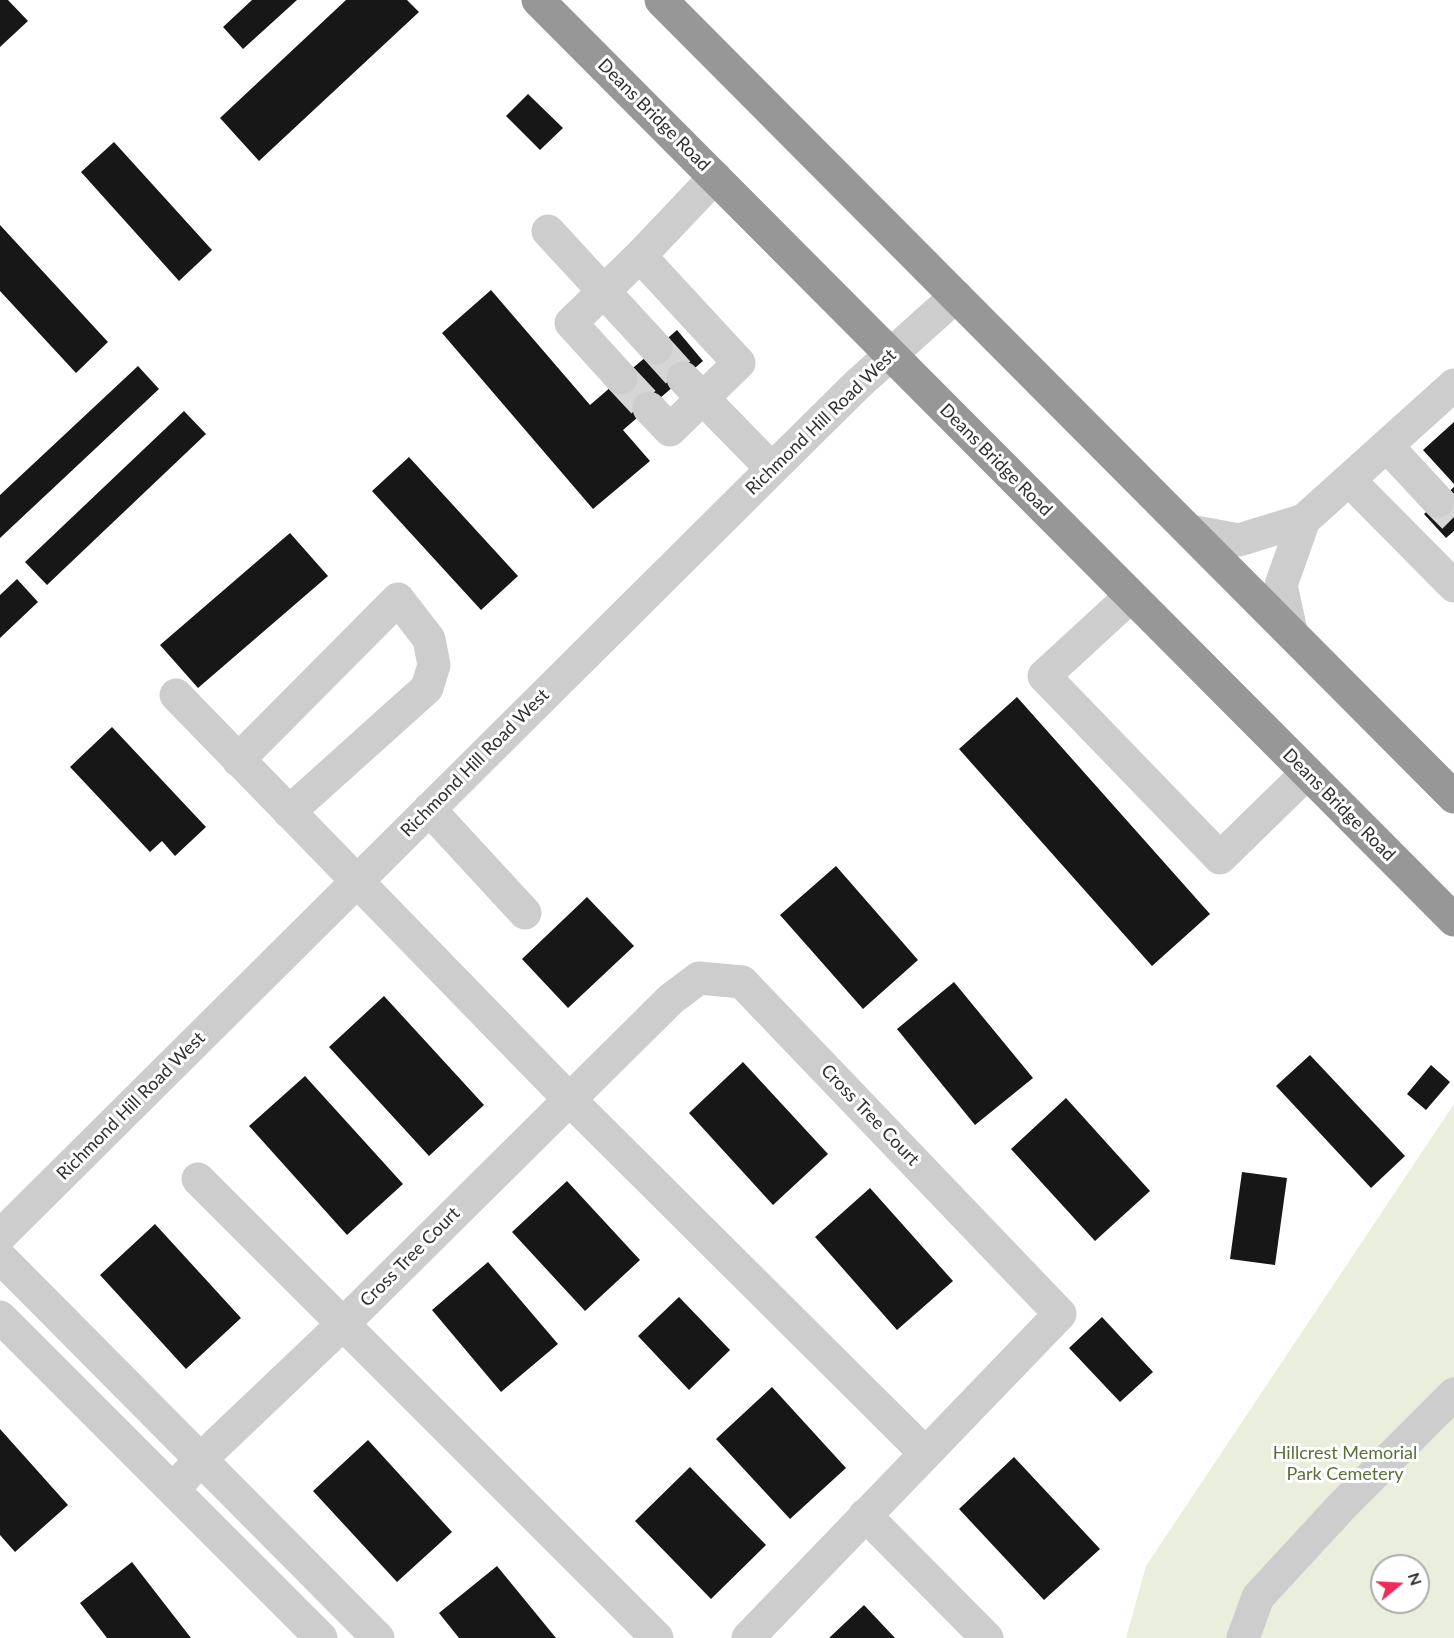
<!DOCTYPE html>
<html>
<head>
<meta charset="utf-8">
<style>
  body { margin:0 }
  #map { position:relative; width:1454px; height:1638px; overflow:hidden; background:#fff; font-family:Lato,sans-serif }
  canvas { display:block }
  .north { position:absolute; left:1370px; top:1554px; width:60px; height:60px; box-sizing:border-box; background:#fff; border:2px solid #acacac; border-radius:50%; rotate:72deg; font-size:16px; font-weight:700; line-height:24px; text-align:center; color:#303030 }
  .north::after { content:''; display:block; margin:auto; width:21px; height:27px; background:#f02957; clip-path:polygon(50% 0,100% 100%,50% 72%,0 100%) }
</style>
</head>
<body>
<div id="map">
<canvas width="1454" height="1638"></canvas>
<div class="north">N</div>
</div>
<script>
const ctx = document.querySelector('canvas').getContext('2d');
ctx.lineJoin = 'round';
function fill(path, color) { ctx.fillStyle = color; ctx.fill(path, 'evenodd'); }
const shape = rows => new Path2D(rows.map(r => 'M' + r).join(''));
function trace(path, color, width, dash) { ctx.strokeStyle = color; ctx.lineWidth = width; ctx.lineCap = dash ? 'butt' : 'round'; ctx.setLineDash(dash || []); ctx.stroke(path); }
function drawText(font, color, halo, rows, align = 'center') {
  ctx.font = font + ' Lato,sans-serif'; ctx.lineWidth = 6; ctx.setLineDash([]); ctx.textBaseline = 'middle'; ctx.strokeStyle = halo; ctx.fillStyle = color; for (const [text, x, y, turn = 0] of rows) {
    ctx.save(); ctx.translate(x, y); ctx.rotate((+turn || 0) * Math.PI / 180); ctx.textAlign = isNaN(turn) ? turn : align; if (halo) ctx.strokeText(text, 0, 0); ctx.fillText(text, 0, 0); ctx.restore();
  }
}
const green = shape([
  [1454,1104,1454,1638,1126,1638,1146,1566],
  [1382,1566,1418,1566,1418,1602,1382,1602]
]);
const building = shape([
  [0,0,8,0,28,21,0,47],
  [252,0,297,0,243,49,223,27],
  [346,0,407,0,419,12,259,161,220,118],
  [528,94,563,128,540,150,506,116],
  [114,142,212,250,179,281,81,172],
  [0,225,108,342,76,373,0,291],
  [491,290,590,405,677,330,703,361,623,430,650,461,593,509,442,333],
  [138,366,159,389,0,538,0,495],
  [184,411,206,434,47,585,25,562],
  [1454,422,1454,484,1423,450],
  [409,457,518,576,481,610,372,491],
  [1454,487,1454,531,1446,538,1424,514],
  [290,533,328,576,198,688,160,645],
  [17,579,38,602,0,638,0,595],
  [1017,697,1210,914,1152,966,959,749],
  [112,727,206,827,175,856,162,841,150,852,70,767],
  [836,866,918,960,863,1009,780,915],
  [587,897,634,946,568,1008,522,959],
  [954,982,1033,1078,975,1125,897,1029],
  [384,996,484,1105,429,1156,329,1047],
  [1310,1055,1405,1156,1371,1188,1276,1086],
  [743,1062,828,1154,773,1205,689,1113],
  [1431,1065,1450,1082,1426,1110,1407,1094],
  [305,1076,403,1184,347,1235,249,1126],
  [1066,1098,1150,1191,1095,1241,1011,1149],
  [1242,1172,1287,1178,1275,1265,1230,1259],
  [567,1181,640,1260,585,1311,512,1232],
  [870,1188,953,1281,897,1330,815,1237],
  [155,1224,241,1318,186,1369,100,1275],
  [488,1262,558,1344,501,1392,432,1310],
  [679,1297,730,1350,689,1390,638,1336],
  [1102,1317,1153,1372,1120,1402,1069,1348],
  [772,1387,846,1468,790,1519,716,1439],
  [0,1429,68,1505,15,1552,0,1535],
  [368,1440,452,1532,397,1582,313,1491],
  [1014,1457,1100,1549,1044,1600,959,1509],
  [690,1467,766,1545,711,1599,635,1521],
  [132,1562,191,1638,107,1638,80,1603],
  [497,1566,556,1638,459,1638,439,1613],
  [864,1605,895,1638,829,1638]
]);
const minorTunnel = shape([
  [656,348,683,378],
  [621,378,649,408],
  [1438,501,1454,517]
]);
const minor = shape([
  [548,231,656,348],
  [640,256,739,363,670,430,649,408],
  [621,378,571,323,640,256,715,177],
  [683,378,772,469],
  [1387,446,1438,501],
  [1349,480,1454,586],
  [1190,531,1239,540,1304,520,1454,385],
  [1131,596,1044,676,1220,858,1307,773],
  [1291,631,1281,585,1304,520],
  [176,695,569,1099,925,1453],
  [238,760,398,599,429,639,434,665,427,688,289,812],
  [429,809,525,913],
  [198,1179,657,1638],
  [0,1236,772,469,858,384,956,296],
  [0,1257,378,1638],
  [0,1317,321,1638],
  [173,1490,201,1459,343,1324,671,999,699,978,742,982,1060,1314,748,1638],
  [865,1515,987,1638],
  [1243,1638,1258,1597,1343,1505,1454,1394]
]);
const highway = shape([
  [538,0,1454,920],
  [661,0,1454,797]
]);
const streetNames = [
  ["Deans Bridge Road",654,115,45],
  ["Richmond Hill Road West",821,422,-44],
  ["Deans Bridge Road",996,460,45],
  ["Richmond Hill Road West",475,763,-45],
  ["Deans Bridge Road",1339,805,45],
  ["Richmond Hill Road West",131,1106,-45],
  ["Cross Tree Court",870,1115,46],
  ["Cross Tree Court",410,1257,-45]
];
const parkNames = [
  ["Hillcrest Memorial",1345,1453],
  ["Park Cemetery",1345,1474]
];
fill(green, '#e9eedd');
fill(building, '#171717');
trace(minorTunnel, '#d6d6d6', 33, [33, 16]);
trace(minor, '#cdcdcd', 33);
trace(highway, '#979797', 33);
drawText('18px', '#303030', '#fff', streetNames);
drawText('18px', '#5b6f3a', '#fff', parkNames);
</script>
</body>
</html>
